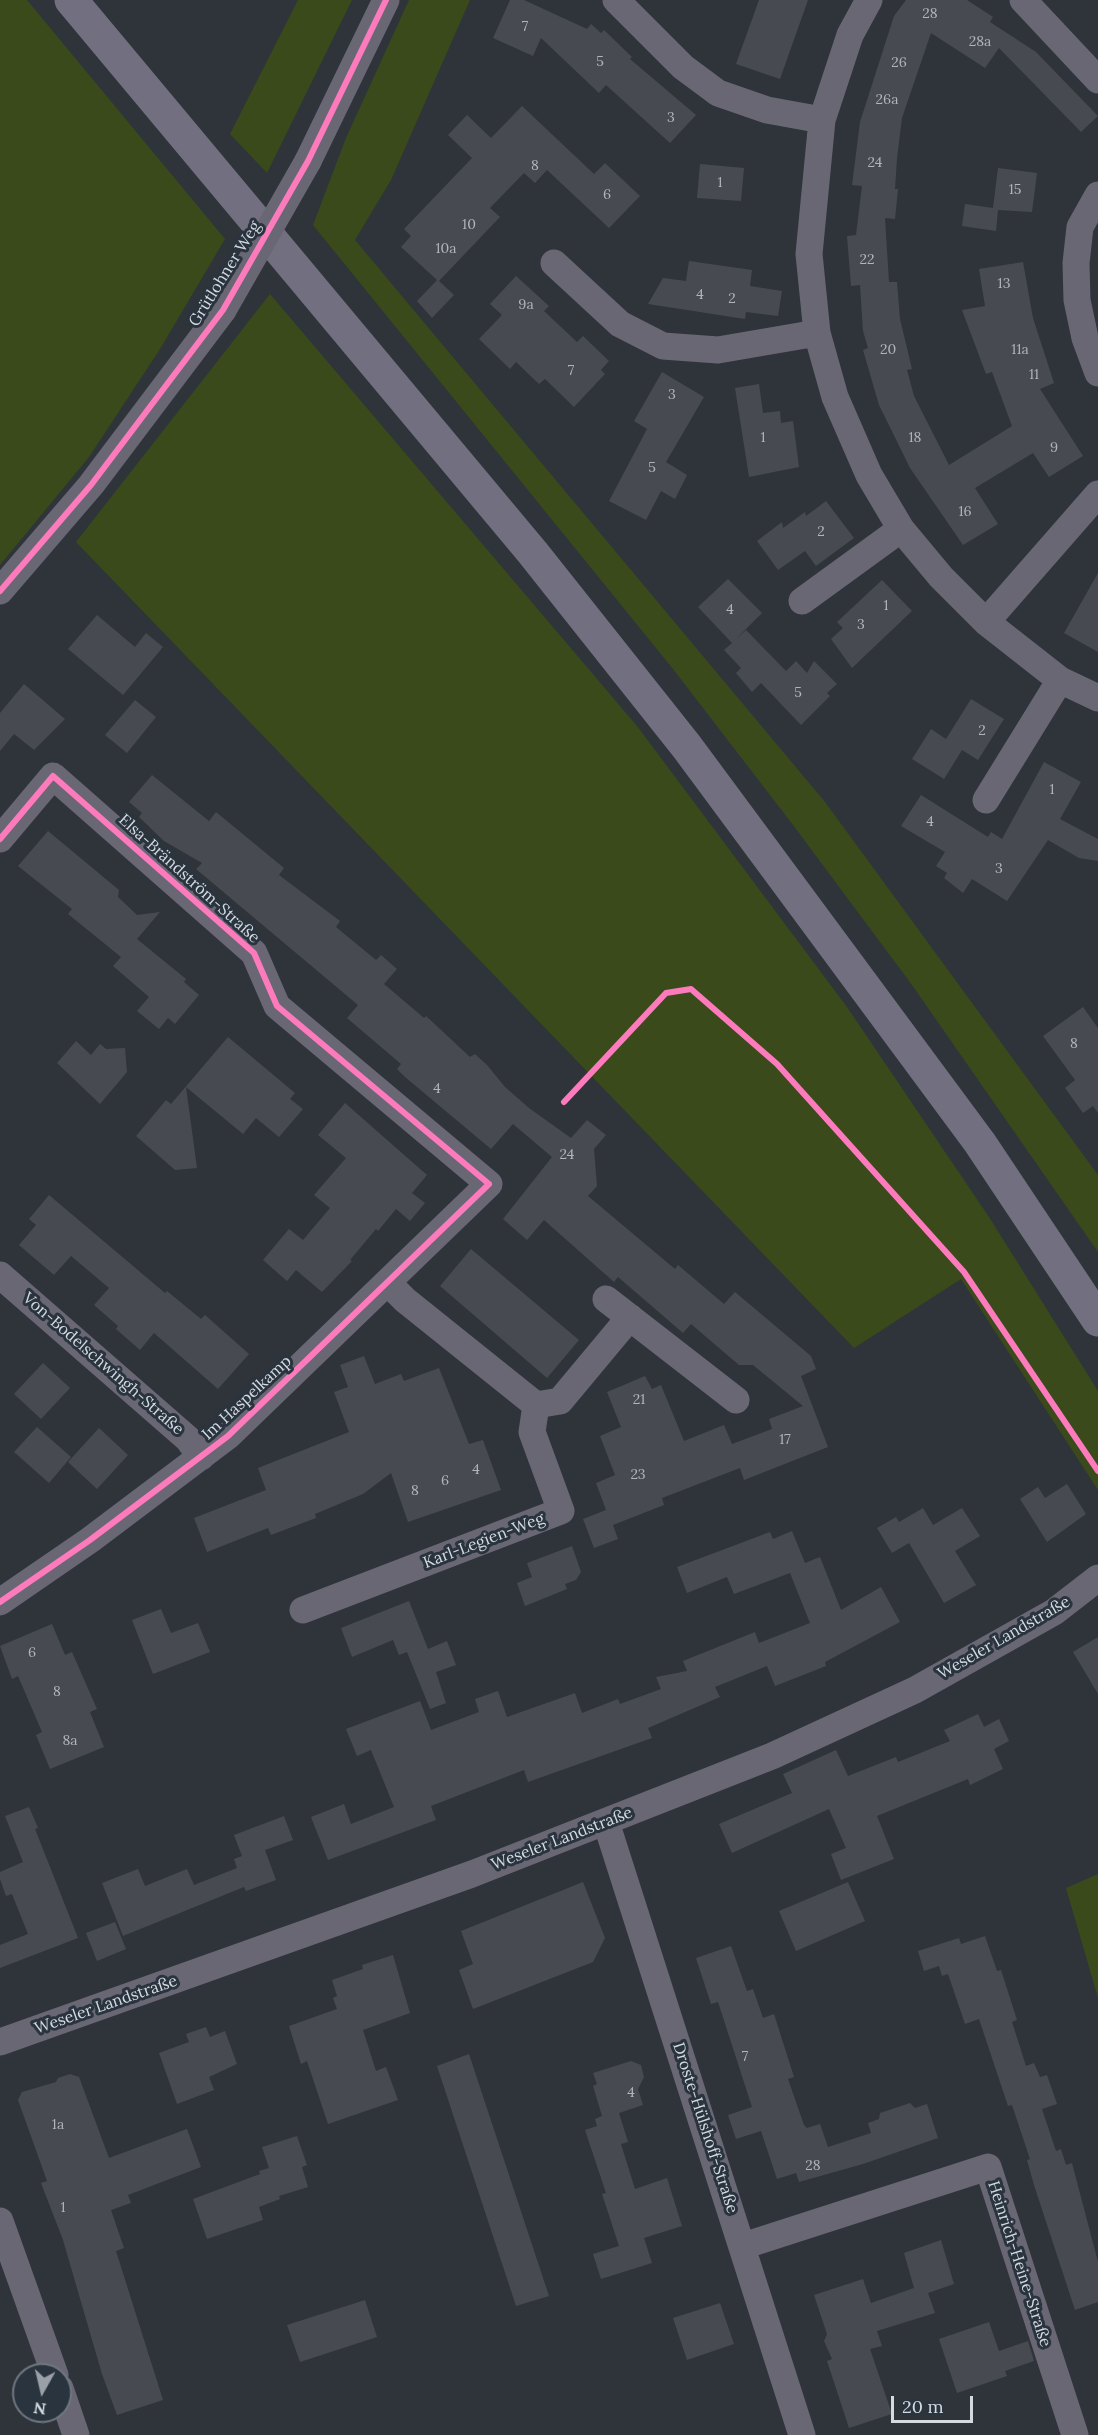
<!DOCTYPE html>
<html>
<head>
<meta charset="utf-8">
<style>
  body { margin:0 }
  #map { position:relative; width:1098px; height:2435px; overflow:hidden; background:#2f343a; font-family:Lora,serif }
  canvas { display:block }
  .north { position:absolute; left:12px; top:2363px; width:60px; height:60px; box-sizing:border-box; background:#2a343f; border:2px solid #6e7680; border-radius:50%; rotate:188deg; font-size:16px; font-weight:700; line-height:24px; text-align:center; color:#d4dae1 }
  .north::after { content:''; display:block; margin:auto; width:21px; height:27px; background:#9aa0a7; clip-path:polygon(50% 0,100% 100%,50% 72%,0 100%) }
  .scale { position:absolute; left:891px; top:2396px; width:82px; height:27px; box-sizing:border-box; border:3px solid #d4dae1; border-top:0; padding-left:8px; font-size:18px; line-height:21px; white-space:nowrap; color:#d4dae1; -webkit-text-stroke:4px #2a343f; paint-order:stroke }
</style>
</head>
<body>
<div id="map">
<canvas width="1098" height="2435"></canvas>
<div class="north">N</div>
<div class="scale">20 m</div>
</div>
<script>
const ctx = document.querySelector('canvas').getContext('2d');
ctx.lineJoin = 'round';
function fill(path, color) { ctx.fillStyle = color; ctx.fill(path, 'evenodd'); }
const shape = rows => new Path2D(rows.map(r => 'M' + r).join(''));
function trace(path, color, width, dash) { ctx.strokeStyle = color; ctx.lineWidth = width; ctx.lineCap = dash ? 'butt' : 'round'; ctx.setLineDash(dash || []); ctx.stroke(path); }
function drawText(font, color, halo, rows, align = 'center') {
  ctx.font = font + ' Lora,serif'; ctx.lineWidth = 6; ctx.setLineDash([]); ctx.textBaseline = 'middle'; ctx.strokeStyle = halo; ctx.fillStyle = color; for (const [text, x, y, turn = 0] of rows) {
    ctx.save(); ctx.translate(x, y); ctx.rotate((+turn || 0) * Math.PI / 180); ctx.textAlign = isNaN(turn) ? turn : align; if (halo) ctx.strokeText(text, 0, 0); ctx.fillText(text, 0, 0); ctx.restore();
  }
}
const green = shape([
  [0,0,27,0,225,239,160,349,89,457,0,565],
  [298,0,352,0,267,173,230,134],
  [409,0,470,0,391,180,355,240,825,802,1098,1175,1098,1252,912,985,793,825,673,669,313,225,346,138],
  [270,294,637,726,847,1007,989,1217,1098,1391,1098,1490,961,1279,854,1348,76,542],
  [1098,1874,1098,1998,1066,1888]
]);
const building = shape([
  [510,0,524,0,587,29,591,24,601,33,604,30,632,57,630,59,696,115,670,143,606,85,599,93,541,38,533,56,493,38],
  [759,0,808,0,780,79,736,64],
  [906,0,967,0,993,17,990,22,1036,52,1098,116,1081,132,999,48,985,68,931,33,902,118,897,158,895,189,898,189,895,219,885,218,889,282,897,282,900,319,912,369,907,370,914,396,949,465,1012,426,992,372,986,374,962,310,985,306,979,269,1023,262,1033,318,1054,383,1040,389,1083,456,1049,477,1033,453,975,488,998,524,963,545,910,468,879,405,863,350,868,348,863,331,860,285,851,286,847,236,856,235,862,186,852,185,860,122,894,16],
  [522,106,594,174,605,163,640,196,609,228,547,170,535,183,524,173,490,208,500,217,439,281,454,295,432,318,417,301,437,280,401,247,411,236,404,229,472,158,448,135,467,115,491,138],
  [700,164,744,168,741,201,697,198],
  [998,168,1037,173,1032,212,998,210,996,231,962,226,965,204,993,208],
  [689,261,752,270,750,286,782,291,778,316,746,312,745,319,648,304,663,278,686,281],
  [516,276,549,306,544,311,577,342,583,336,609,361,601,370,605,374,574,407,545,379,539,384,516,362,510,369,479,339,502,315,490,304],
  [662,372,704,397,666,462,687,475,675,499,661,491,646,520,609,501,647,429,634,421],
  [759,384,763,413,780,411,781,423,793,421,799,467,749,477,735,388],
  [826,501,854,538,816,566,805,551,778,570,757,541,782,522,783,528,805,512,806,516],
  [1098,573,1098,652,1064,633],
  [728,579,762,613,734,641,746,630,786,671,796,661,807,673,814,661,837,684,827,693,830,696,801,725,761,683,752,692,736,673,741,668,724,650,732,643,698,607],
  [882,580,912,611,852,668,831,639,843,628,837,622],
  [97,615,135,647,146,633,163,647,123,695,68,649],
  [24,684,65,719,34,750,14,734,0,751,0,713],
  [971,699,1004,719,978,760,962,750,944,779,912,759,931,729,946,739],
  [135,700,156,717,127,753,105,735],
  [1044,762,1081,782,1060,819,1098,839,1098,861,1079,858,1048,840,1007,901,972,879,963,893,944,878,947,873,936,866,945,852,901,826,921,795,988,837,991,832,1002,839],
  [152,775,209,821,216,812,284,868,279,875,340,921,336,927,376,960,381,955,397,969,384,984,424,1018,426,1016,470,1057,475,1054,487,1065,505,1087,529,1108,571,1138,587,1120,606,1135,594,1149,597,1186,588,1196,675,1269,678,1265,724,1304,735,1292,811,1356,816,1369,801,1376,828,1447,744,1480,740,1468,662,1498,664,1505,613,1525,618,1539,594,1548,583,1519,606,1510,596,1483,615,1475,600,1436,621,1427,607,1392,645,1376,652,1389,661,1385,684,1441,724,1425,732,1444,772,1429,769,1419,803,1406,753,1365,739,1365,691,1324,683,1333,618,1277,614,1282,544,1220,527,1240,503,1219,552,1157,513,1124,491,1149,405,1077,397,1069,401,1064,347,1018,358,1005,196,869,202,863,164,841,139,817,142,813,129,802],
  [48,831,119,890,118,897,137,915,160,912,137,939,186,979,184,982,199,995,175,1024,168,1018,159,1029,137,1011,149,997,113,966,121,957,68,914,72,909,18,866],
  [1083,1007,1098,1028,1098,1113,1093,1106,1083,1113,1065,1088,1075,1080,1043,1036],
  [228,1037,295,1093,290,1099,303,1109,279,1137,256,1118,243,1134,186,1087,197,1168,175,1170,136,1136,166,1100,171,1104],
  [76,1041,91,1055,100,1044,106,1049,125,1048,127,1072,100,1104,57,1063],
  [345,1103,427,1175,412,1193,425,1203,410,1221,396,1209,378,1231,376,1229,350,1260,352,1261,322,1292,296,1270,287,1281,263,1260,289,1229,303,1240,330,1208,314,1195,346,1158,318,1135],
  [49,1195,165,1293,167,1291,201,1319,205,1315,249,1354,218,1389,154,1333,140,1350,116,1329,118,1326,94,1305,109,1288,71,1256,54,1275,19,1245,36,1225,29,1219],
  [471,1249,579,1340,547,1378,440,1286],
  [364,1356,375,1384,401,1374,404,1381,439,1368,469,1444,483,1440,501,1490,408,1522,391,1473,363,1494,315,1514,316,1518,271,1535,268,1528,207,1552,194,1518,266,1490,258,1468,349,1432,334,1392,348,1387,340,1365],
  [43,1363,70,1388,41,1419,14,1394],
  [37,1427,71,1457,49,1483,14,1452],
  [99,1428,128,1455,97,1489,68,1462],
  [1067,1484,1086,1514,1047,1542,1020,1499,1038,1487,1045,1498],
  [923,1508,933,1525,962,1508,980,1536,955,1551,976,1585,944,1603,909,1543,892,1553,877,1528,896,1517,899,1522],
  [792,1531,805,1563,820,1557,841,1610,881,1587,900,1622,825,1662,826,1666,775,1686,767,1666,715,1687,720,1697,648,1728,652,1738,528,1782,524,1770,431,1806,436,1820,328,1860,311,1817,344,1804,351,1824,394,1807,371,1750,357,1756,346,1729,420,1701,431,1730,479,1712,475,1699,498,1691,507,1717,575,1693,582,1713,618,1699,620,1704,661,1689,656,1677,687,1671,683,1661,755,1632,759,1643,810,1623,790,1573,734,1594,727,1577,687,1593,677,1567,770,1532,773,1539],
  [572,1546,581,1572,576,1580,565,1584,567,1589,525,1606,517,1583,532,1577,527,1563],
  [409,1601,428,1649,447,1641,456,1665,436,1672,446,1703,430,1709,407,1652,399,1655,393,1640,352,1657,341,1628],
  [161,1609,171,1633,198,1623,210,1652,153,1674,132,1620],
  [52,1624,65,1655,72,1652,97,1709,90,1712,104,1747,50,1769,36,1735,42,1732,18,1676,12,1679,0,1646],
  [1098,1637,1098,1694,1073,1652],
  [978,1714,984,1727,999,1719,1009,1741,994,1749,1003,1769,970,1785,968,1779,877,1816,894,1859,841,1880,831,1854,846,1848,829,1809,732,1853,719,1824,792,1793,783,1774,836,1750,848,1776,896,1757,898,1762,950,1741,944,1730],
  [29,1807,38,1828,35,1829,78,1938,0,1968,0,1945,28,1934,12,1894,6,1896,0,1879,0,1872,23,1862,5,1816],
  [284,1816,293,1840,265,1850,276,1880,246,1891,244,1887,123,1936,102,1883,138,1869,145,1886,187,1869,194,1885,237,1868,234,1859,242,1856,234,1835],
  [583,1882,605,1938,593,1962,473,2009,459,1970,473,1964,461,1931],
  [848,1882,865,1921,796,1951,779,1911],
  [115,1922,126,1949,97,1961,86,1933],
  [985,1936,997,1971,1001,1970,1017,2020,1012,2022,1026,2066,1034,2063,1040,2077,1047,2075,1057,2104,1042,2109,1056,2151,1061,2149,1066,2165,1072,2163,1098,2262,1098,2302,1075,2310,1034,2185,1027,2160,1030,2159,1012,2105,1008,2106,979,2019,965,2024,948,1974,942,1976,939,1966,924,1971,918,1951,959,1938,961,1944],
  [731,1946,747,1991,753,1989,763,2018,774,2014,794,2077,788,2079,804,2125,807,2128,820,2124,828,2147,871,2133,868,2123,879,2119,880,2113,910,2103,915,2108,927,2104,938,2138,863,2164,799,2182,796,2173,777,2179,761,2131,736,2139,728,2115,752,2107,718,2002,711,2004,696,1958],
  [393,1955,410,2013,363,2030,376,2071,386,2067,398,2100,328,2124,307,2061,301,2064,289,2026,337,2009,333,1998,337,1996,332,1980,363,1969,362,1965],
  [206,2027,210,2037,225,2031,237,2064,209,2077,214,2090,177,2104,159,2053,189,2042,186,2034],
  [469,2054,549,2296,516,2306,437,2066],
  [631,2061,641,2065,644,2077,638,2089,643,2105,619,2113,628,2142,621,2144,635,2189,667,2178,682,2226,644,2238,652,2263,601,2279,593,2254,619,2246,602,2194,606,2193,585,2130,597,2126,595,2119,602,2116,593,2086,597,2084,593,2073],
  [70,2074,79,2077,109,2158,187,2129,201,2167,128,2195,131,2203,111,2210,124,2248,116,2251,163,2400,117,2415,102,2374,63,2240,41,2183,47,2181,18,2100,22,2092,56,2082,58,2078],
  [297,2136,307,2165,302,2167,308,2187,279,2196,280,2199,259,2207,263,2220,207,2239,193,2199,260,2174,259,2171,269,2168,262,2147],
  [941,2240,954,2284,928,2293,935,2313,877,2331,882,2346,870,2349,892,2414,849,2428,827,2361,832,2359,824,2341,827,2334,814,2295,863,2279,871,2303,914,2288,904,2253],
  [365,2300,377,2337,300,2362,287,2325],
  [720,2303,734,2344,687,2360,673,2318],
  [989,2322,999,2351,1028,2341,1034,2361,1005,2371,1007,2376,957,2393,939,2339]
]);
const minor = shape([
  [616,0,683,67,718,93,767,110,822,120],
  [869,0,850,35,822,120,809,254,817,333,835,397,869,475,901,529,941,577,986,622,1060,680,1098,698],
  [1023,0,1098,80],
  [308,161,386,0],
  [1098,195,1080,227,1076,263,1077,300,1085,338,1098,373],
  [554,263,620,324,663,346,718,350,817,333],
  [0,591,91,485,223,310],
  [802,601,901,529],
  [986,622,1098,494],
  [986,800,1060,680],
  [0,839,53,776,254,953,277,1006,489,1184,228,1436,90,1540,0,1602],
  [0,1275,188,1439,201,1457],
  [606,1299,736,1400],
  [536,1405,560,1401,630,1317],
  [303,1610,561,1511,532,1432,536,1405,405,1300,388,1283],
  [606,1822,802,2435],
  [0,2042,472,1874,772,1756,915,1690,1054,1612,1098,1578],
  [0,2221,55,2375],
  [743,2246,988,2167,1075,2435],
  [60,2388,76,2435]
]);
const major = shape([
  [71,0,533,553,687,747,980,1143,1098,1320]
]);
const minorBridge = shape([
  [223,310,308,161]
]);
const cycleway = shape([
  [0,591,91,485,223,310,308,161,386,0],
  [0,839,53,776,254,953,277,1006,489,1184,228,1436,90,1540,0,1602],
  [564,1102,666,993,691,989,777,1064,964,1272,1098,1471]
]);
const numberNames = [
  ["28",930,14],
  ["7",525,27],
  ["28a",980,42],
  ["5",600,62],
  ["26",899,63],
  ["26a",887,100],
  ["3",671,118],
  ["24",875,163],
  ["8",535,166],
  ["1",720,183],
  ["15",1015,190],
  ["6",607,195],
  ["10",469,225],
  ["10a",446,249],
  ["22",867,260],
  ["13",1004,284],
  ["4",700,295],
  ["2",732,299],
  ["9a",526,305],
  ["20",888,350],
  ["11a",1020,350],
  ["7",571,371],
  ["11",1034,375],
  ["3",672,395],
  ["1",763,438],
  ["18",915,438],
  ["9",1054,448],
  ["5",652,468],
  ["16",965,512],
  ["2",821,532],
  ["1",886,606],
  ["4",730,610],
  ["3",861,625],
  ["5",798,693],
  ["2",982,731],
  ["1",1052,790],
  ["4",930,822],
  ["3",999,869],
  ["8",1074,1044],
  ["4",437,1089],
  ["24",567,1155],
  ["21",639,1400],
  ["17",785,1440],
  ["4",476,1470],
  ["23",638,1475],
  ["6",445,1481],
  ["8",415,1491],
  ["6",32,1653],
  ["8",57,1692],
  ["8a",70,1741],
  ["7",745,2057],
  ["4",631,2093],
  ["1a",58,2125],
  ["28",813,2166],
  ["1",63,2208]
];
const streetNames = [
  ["Grütlohner Weg",225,274,-58],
  ["Elsa-Brändström-Straße",189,879,42],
  ["Von-Bodelschwingh-Straße",103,1364,41],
  ["Im Haspelkamp",247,1398,-43],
  ["Karl-Legien-Weg",484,1541,-21],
  ["Weseler Landstraße",1004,1638,-30],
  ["Weseler Landstraße",562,1839,-21],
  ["Weseler Landstraße",106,2005,-19],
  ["Droste-Hülshoff-Straße",705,2128,72],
  ["Heinrich-Heine-Straße",1019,2264,72]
];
fill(green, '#3a4a1b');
fill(building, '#474b51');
trace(minor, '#6a6775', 27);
trace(major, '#727080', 33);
trace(minorBridge, '#6a6775', 27);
trace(cycleway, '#fd7abc', 6);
drawText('14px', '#b1b6bd', null, numberNames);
drawText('16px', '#d4dae1', '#2a343f', streetNames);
</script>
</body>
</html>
